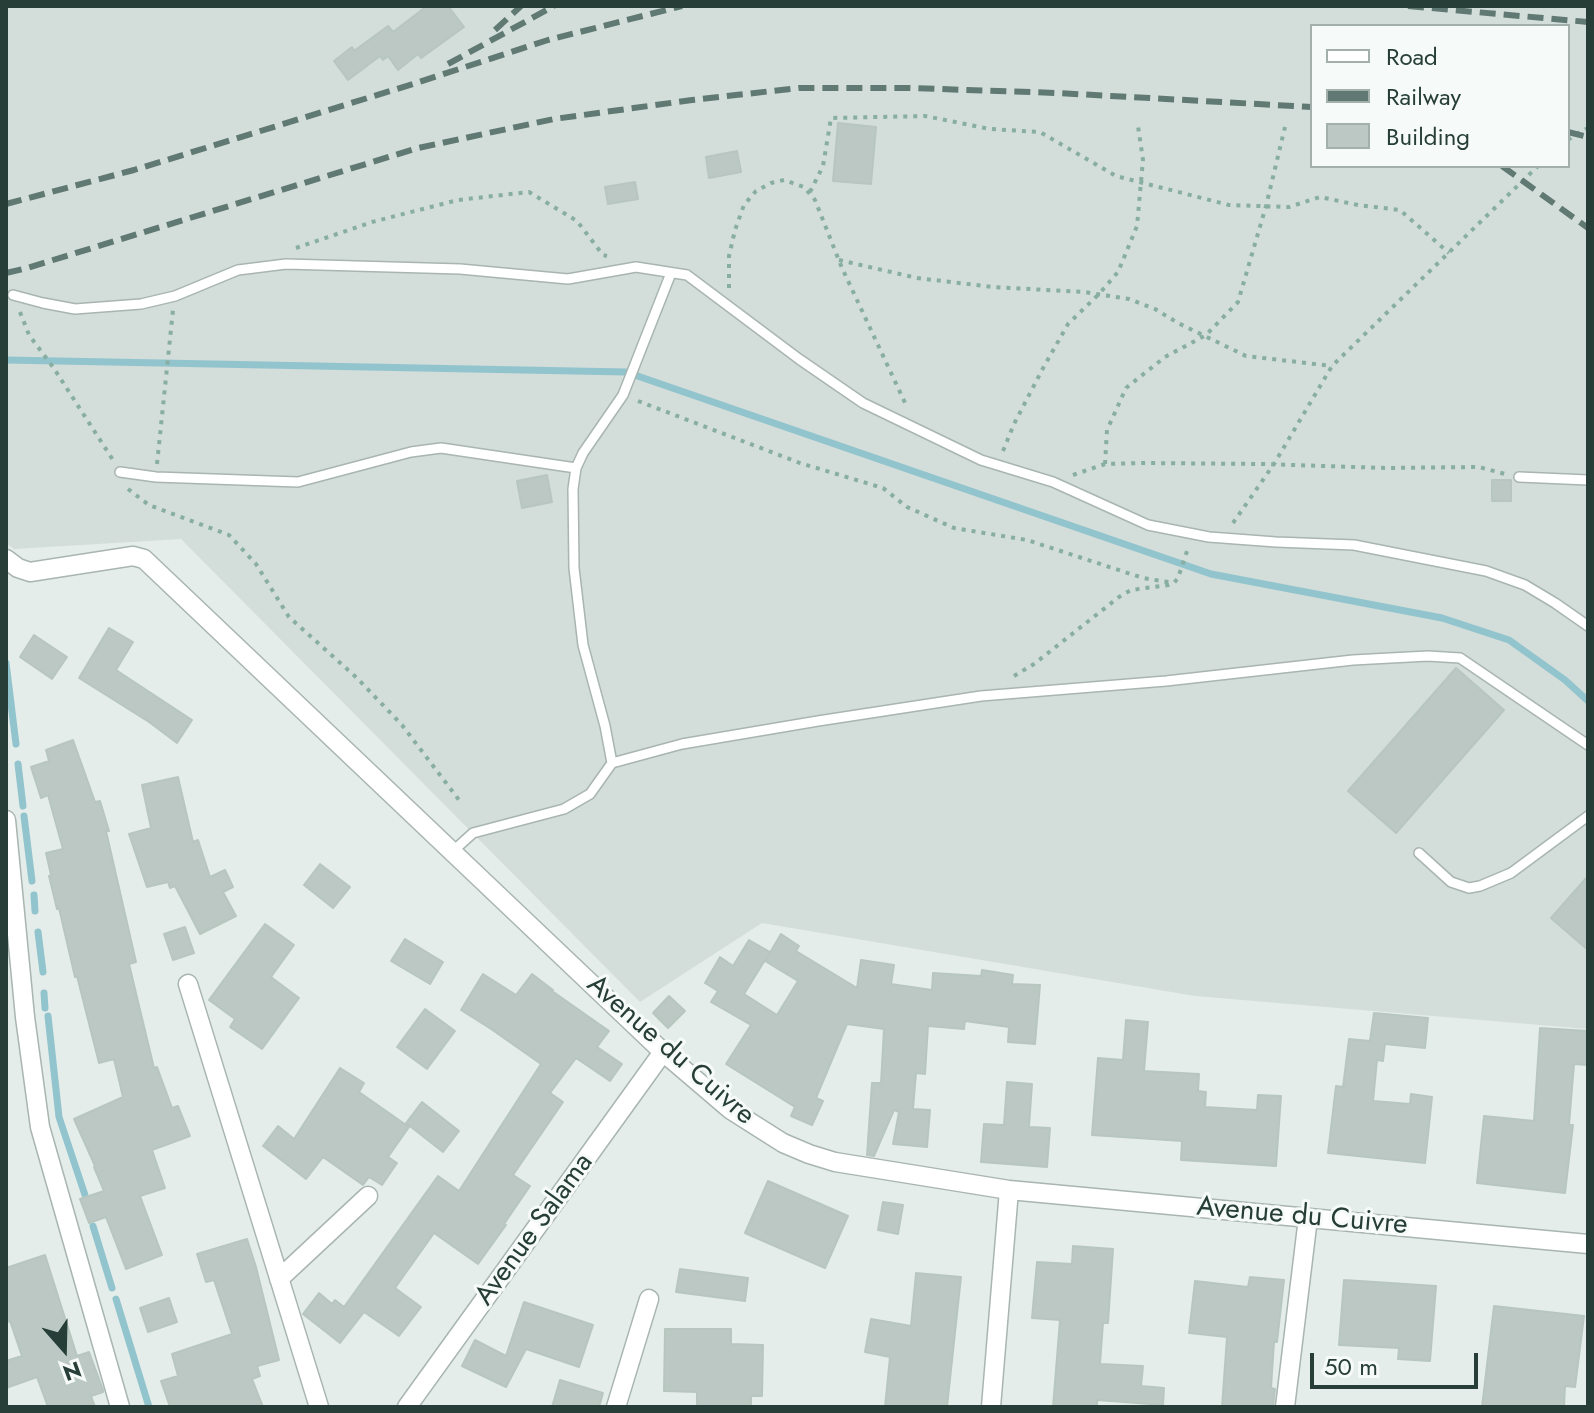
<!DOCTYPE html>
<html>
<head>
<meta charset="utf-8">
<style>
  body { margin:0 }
  #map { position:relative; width:1594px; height:1413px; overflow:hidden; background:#e5edea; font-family:Jost,sans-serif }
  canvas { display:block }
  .frame { position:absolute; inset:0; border:8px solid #263e37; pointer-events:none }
  .legend { position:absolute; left:1310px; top:24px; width:260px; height:144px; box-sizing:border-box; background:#f6faf8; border:2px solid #a3afab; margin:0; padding:10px 14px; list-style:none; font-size:24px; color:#263e37 }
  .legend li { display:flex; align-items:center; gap:16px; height:40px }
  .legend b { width:40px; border:2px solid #a3afab }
  .north { position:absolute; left:24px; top:1309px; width:80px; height:80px; -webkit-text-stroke:6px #f6faf8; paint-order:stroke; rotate:160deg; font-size:22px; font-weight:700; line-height:32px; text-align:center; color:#263e37 }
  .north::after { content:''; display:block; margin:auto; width:28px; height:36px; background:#263e37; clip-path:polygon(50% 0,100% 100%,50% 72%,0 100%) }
  .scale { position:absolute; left:1310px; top:1353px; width:168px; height:36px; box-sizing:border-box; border:4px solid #263e37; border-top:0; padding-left:10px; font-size:24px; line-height:28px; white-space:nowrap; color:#263e37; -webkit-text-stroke:6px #f6faf8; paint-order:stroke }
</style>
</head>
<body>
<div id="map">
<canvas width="1594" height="1413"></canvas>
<div class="frame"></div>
<ul class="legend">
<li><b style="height:10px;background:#fff"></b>Road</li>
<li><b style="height:10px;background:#607972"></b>Railway</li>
<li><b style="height:22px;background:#bbc8c3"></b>Building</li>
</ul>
<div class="north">N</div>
<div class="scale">50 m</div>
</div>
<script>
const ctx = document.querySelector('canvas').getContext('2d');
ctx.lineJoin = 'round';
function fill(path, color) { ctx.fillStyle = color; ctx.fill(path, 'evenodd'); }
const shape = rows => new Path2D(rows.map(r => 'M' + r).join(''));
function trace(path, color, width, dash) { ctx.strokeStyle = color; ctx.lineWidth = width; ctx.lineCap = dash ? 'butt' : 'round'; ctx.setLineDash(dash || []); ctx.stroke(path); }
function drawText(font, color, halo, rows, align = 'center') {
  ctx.font = font + ' Jost,sans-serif'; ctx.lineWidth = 6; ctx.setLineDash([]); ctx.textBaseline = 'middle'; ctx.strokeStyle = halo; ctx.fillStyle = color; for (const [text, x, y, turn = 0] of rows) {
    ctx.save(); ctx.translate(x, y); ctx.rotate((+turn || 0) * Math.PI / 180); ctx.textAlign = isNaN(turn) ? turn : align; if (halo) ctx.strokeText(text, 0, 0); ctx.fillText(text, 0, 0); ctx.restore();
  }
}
const built = shape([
  [6,6,1588,6,1588,1029,1195,996,762,923,640,1002,181,539,14,549,6,543],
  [1312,26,1568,26,1568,166,1312,166]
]);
const stream = shape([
  [6,360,626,372,1211,574,1442,618,1509,640,1565,680,1588,701],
  [6,663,16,744],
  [18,764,23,806],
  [24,816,32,881],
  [34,895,35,911],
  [38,932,43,972],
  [44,993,45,1008],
  [48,1016,59,1117,85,1195],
  [93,1226,112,1288],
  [116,1299,149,1407]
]);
const building = shape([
  [427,6,448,6,464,27,421,58,418,54,398,70,388,56,383,60,380,56,348,80,334,61,352,47,354,51,388,26,393,32,427,6],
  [838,123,876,127,871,184,833,181,838,123],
  [737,151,741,172,709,178,706,157,737,151],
  [635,182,638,199,608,204,605,187,635,182],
  [547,475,552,502,522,508,517,481,547,475],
  [1492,480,1511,480,1511,501,1492,501,1492,480],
  [109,628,133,642,116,670,192,720,177,743,149,722,79,678,109,628],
  [34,635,67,657,52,679,20,657,34,635],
  [1456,668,1504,710,1396,833,1348,791,1456,668],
  [73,740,95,802,100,801,109,831,106,831,136,962,129,964,154,1068,157,1067,172,1108,178,1106,190,1136,152,1150,165,1188,140,1196,162,1255,126,1269,106,1217,89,1223,80,1199,104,1191,94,1167,95,1166,74,1119,123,1097,114,1059,99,1063,77,976,75,977,59,908,57,909,49,876,51,875,46,853,63,849,48,795,41,798,31,767,49,761,46,750,73,740],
  [178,777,193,842,198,840,210,877,225,870,233,887,223,892,236,916,200,934,175,886,170,888,168,882,147,887,129,834,151,828,142,785,178,777],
  [320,864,350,887,333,908,304,885,320,864],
  [1588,876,1588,950,1551,918,1588,876],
  [265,924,294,945,271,977,299,998,262,1049,230,1027,235,1019,209,1000,265,924],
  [185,927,194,953,173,960,164,934,185,927],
  [781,934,799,946,796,951,857,988,861,960,894,965,891,984,932,990,933,973,981,976,982,970,1013,975,1012,984,1040,985,1035,1044,1008,1042,1009,1027,965,1021,964,1029,928,1026,925,1074,916,1073,913,1109,930,1110,927,1147,893,1144,899,1112,894,1110,874,1156,867,1155,872,1083,881,1083,884,1029,847,1024,816,1098,823,1101,812,1125,791,1116,795,1107,726,1064,751,1025,711,1002,718,991,705,983,720,957,733,966,749,940,770,952,744,994,777,1015,798,981,765,961,781,934],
  [405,939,443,962,430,984,391,961,405,939],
  [483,974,516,995,532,974,553,990,552,991,609,1031,597,1047,622,1064,610,1081,576,1058,550,1093,563,1102,513,1175,530,1186,504,1224,506,1225,478,1264,434,1233,395,1288,421,1307,399,1336,364,1312,340,1343,303,1314,319,1293,332,1304,335,1300,344,1307,438,1176,459,1191,541,1064,491,1029,461,1010,483,974],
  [669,996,685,1011,668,1028,653,1013,669,996],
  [425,1009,455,1031,427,1069,397,1047,425,1009],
  [1374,1013,1428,1018,1425,1048,1385,1044,1383,1061,1377,1060,1373,1101,1410,1104,1411,1094,1432,1097,1425,1163,1328,1153,1336,1086,1343,1087,1349,1039,1370,1041,1374,1013],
  [1126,1020,1148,1022,1144,1071,1199,1074,1198,1091,1206,1092,1205,1107,1257,1110,1258,1095,1281,1096,1276,1166,1181,1160,1182,1141,1092,1135,1098,1058,1123,1060,1126,1020],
  [1540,1028,1588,1031,1588,1065,1574,1064,1569,1125,1573,1125,1565,1193,1477,1183,1484,1116,1534,1121,1540,1028],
  [340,1068,364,1083,359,1092,409,1127,388,1157,397,1163,382,1185,369,1177,363,1185,323,1157,306,1179,263,1146,278,1126,294,1139,340,1068],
  [1007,1082,1032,1084,1029,1127,1050,1128,1047,1167,981,1162,984,1124,1004,1125,1007,1082],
  [422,1102,459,1131,443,1152,406,1123,422,1102],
  [768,1181,848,1216,825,1268,745,1233,768,1181],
  [883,1202,903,1205,898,1234,878,1230,883,1202],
  [247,1239,256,1267,279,1360,257,1366,260,1376,252,1379,263,1407,170,1407,161,1381,178,1376,172,1354,232,1334,214,1280,206,1282,197,1254,247,1239],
  [1073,1246,1113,1249,1108,1323,1103,1323,1100,1364,1143,1366,1141,1386,1164,1388,1163,1405,1097,1400,1097,1407,1053,1407,1060,1320,1032,1318,1037,1262,1072,1264,1073,1246],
  [45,1255,77,1356,89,1352,103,1390,103,1392,91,1396,95,1407,48,1407,37,1377,6,1388,6,1361,22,1356,10,1321,6,1322,6,1268,45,1255],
  [680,1269,748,1278,745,1301,676,1292,680,1269],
  [916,1273,961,1277,947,1407,885,1407,890,1357,865,1352,871,1319,911,1326,916,1273],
  [1250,1277,1284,1280,1277,1342,1274,1342,1271,1388,1275,1389,1273,1407,1222,1407,1227,1337,1189,1333,1195,1281,1248,1287,1250,1277],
  [1344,1280,1436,1286,1430,1361,1398,1359,1399,1348,1339,1345,1344,1280],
  [169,1298,177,1322,148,1332,140,1308,169,1298],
  [524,1302,593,1325,579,1367,526,1349,506,1387,462,1366,475,1340,506,1356,524,1302],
  [1494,1306,1584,1316,1575,1387,1565,1386,1564,1407,1482,1407,1494,1306],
  [665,1329,731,1329,731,1344,763,1345,762,1396,751,1396,751,1407,697,1407,697,1392,664,1391,665,1329],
  [560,1380,603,1393,599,1407,552,1407,560,1380]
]);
const path = shape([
  [1568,140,1576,134,1588,128],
  [810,192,823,166,831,118,925,116,990,129,1040,132,1116,176,1229,205,1289,207,1320,197,1358,205,1400,210,1449,253],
  [296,248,372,222,458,200,529,192,577,221,603,255,607,256],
  [839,260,917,278,993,287,1084,292,1129,299,1155,309,1178,323,1246,356,1332,366],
  [729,288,729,256,735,230,744,205,756,191,771,183,784,180,804,187,815,200,842,268,907,407],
  [20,312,29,335,53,367,113,460],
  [638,401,800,463,883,488,907,507,954,528,1027,540,1143,578,1174,583],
  [1003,451,1014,424,1042,370,1068,324,1099,294,1118,272,1137,226,1143,160,1138,126],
  [157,464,173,310],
  [1105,464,1107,430,1126,388,1165,357,1206,335,1238,302,1266,206,1285,127],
  [1073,475,1105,464,1144,463,1262,464,1386,468,1479,467,1505,474],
  [128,489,149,505,229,535,256,564,289,617,357,678,402,725,459,800],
  [1233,523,1274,464,1332,366,1538,166],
  [1014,676,1034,664,1119,597,1131,590,1169,585,1174,583,1178,578,1188,548]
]);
const service = shape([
  [13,295,43,303,75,309,141,304,175,296,238,270,286,264,460,269,568,279,636,267,687,275,799,359,863,403,981,460,1053,482,1148,525,1209,537,1276,542,1354,545,1486,571,1525,585,1555,603,1588,626],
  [120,472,156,477,298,482,411,452,441,448,576,468],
  [1519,477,1588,480],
  [612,763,605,726,583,645,574,568,573,489,576,468,583,453,623,395,671,273],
  [452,852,473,833,564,809,590,794,612,763,682,744,818,721,981,696,1166,681,1353,660,1428,656,1460,658,1588,745],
  [1419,853,1451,882,1469,888,1480,886,1511,873,1588,816]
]);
const minor = shape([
  [6,559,18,568,30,572,133,556,144,559,663,1052,731,1110,783,1143,809,1154,835,1162,1009,1190,1588,1244],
  [6,820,25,1017,40,1127,120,1407],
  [188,984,319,1407],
  [279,1279,368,1196],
  [407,1407,663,1052],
  [616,1407,649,1299],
  [991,1407,1009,1190],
  [1285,1407,1308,1218]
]);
const rail = shape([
  [1408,6,1588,22],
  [495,30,521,6],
  [448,64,554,6],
  [1568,132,1588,137],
  [1502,166,1588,228],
  [6,204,134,170,413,84,548,40,682,6],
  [6,273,27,268,418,148,554,119,692,100,799,88,910,88,1057,93,1312,107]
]);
const streetNames = [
  ["Avenue du Cuivre",670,1051,41],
  ["Avenue du Cuivre",1302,1217,5],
  ["Avenue Salama",535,1230,-54]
];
fill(built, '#d3ddd9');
trace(stream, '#92c4cd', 7);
fill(building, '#bbc8c3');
trace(building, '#b8c6c0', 2);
trace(service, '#a8b5b1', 12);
trace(minor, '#a8b5b1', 21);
trace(path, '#88aea2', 4, [4, 6]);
trace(service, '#fff', 9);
trace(minor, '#fff', 18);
trace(rail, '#607972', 6, [16, 8]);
drawText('28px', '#263e37', '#f6faf8', streetNames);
</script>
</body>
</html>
